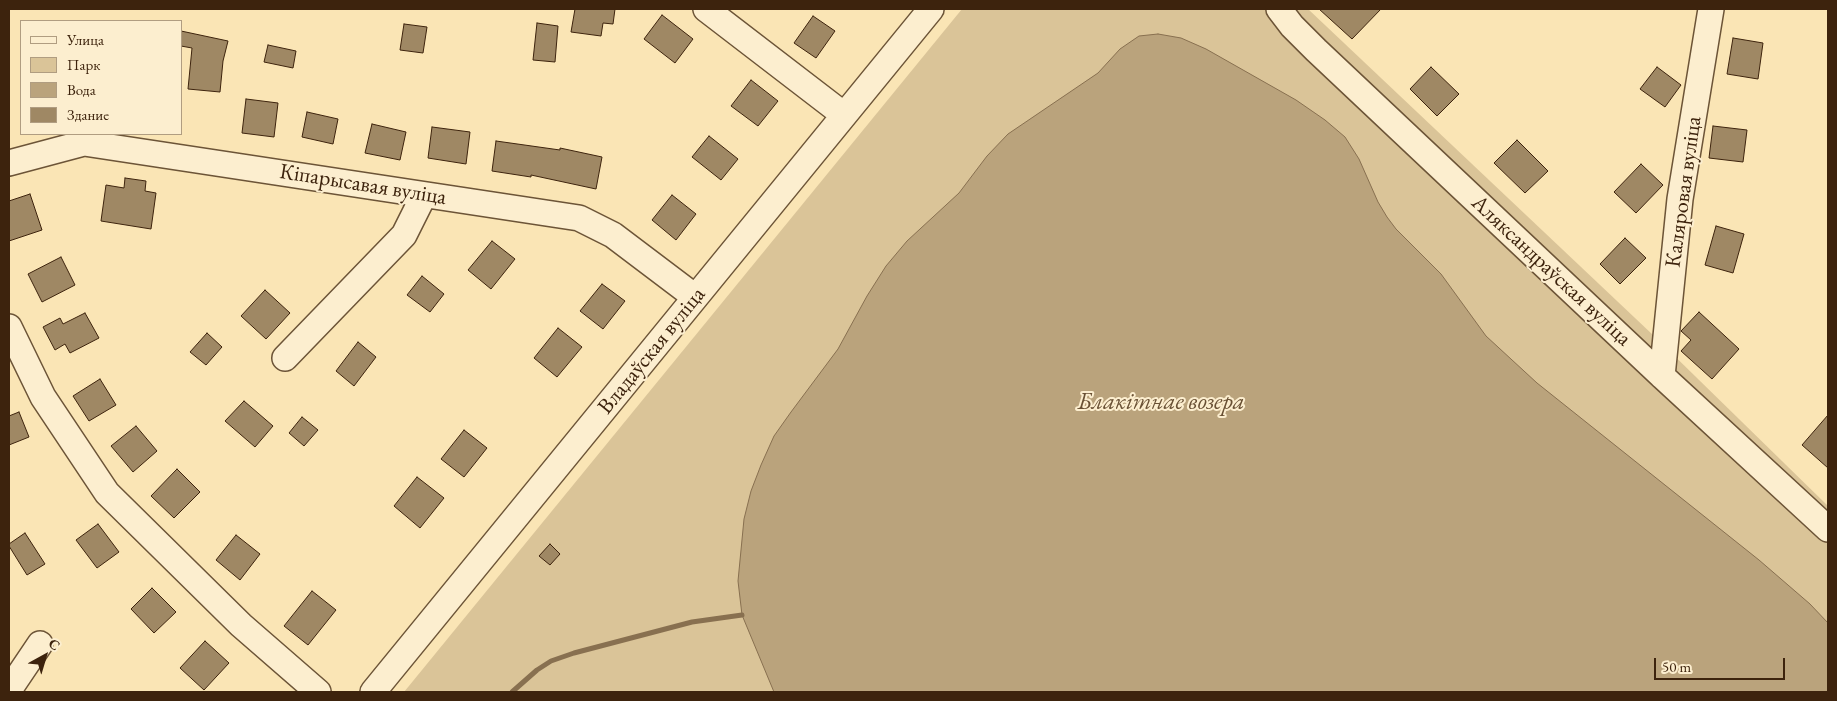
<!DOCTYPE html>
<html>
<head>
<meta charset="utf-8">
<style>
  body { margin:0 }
  #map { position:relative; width:1837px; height:701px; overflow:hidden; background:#fae5b5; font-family:"EB Garamond",serif }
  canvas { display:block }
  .frame { position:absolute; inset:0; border:10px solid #3d230d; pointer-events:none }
  .legend { position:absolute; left:20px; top:20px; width:162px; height:115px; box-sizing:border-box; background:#fceecf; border:1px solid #b09d81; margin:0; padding:6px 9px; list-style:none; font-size:15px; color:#3d230d }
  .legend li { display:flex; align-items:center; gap:10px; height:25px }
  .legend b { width:25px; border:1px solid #b09d81 }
  .north { position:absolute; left:20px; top:631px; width:50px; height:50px; -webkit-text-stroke:4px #fceecf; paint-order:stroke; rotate:39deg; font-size:14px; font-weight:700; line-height:20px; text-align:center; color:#3d230d }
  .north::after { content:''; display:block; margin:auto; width:18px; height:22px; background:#3d230d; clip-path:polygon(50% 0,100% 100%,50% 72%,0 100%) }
  .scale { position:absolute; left:1654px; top:658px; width:131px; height:22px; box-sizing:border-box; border:2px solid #3d230d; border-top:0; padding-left:6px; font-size:15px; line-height:18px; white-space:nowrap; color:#3d230d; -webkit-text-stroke:4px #fceecf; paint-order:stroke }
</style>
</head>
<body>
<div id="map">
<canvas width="1837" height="701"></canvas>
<div class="frame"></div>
<ul class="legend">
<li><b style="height:6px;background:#fceecf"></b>Улица</li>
<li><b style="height:14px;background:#dac498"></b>Парк</li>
<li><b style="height:14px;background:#baa37c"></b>Вода</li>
<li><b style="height:14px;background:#9f8864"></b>Здание</li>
</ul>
<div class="north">С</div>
<div class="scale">50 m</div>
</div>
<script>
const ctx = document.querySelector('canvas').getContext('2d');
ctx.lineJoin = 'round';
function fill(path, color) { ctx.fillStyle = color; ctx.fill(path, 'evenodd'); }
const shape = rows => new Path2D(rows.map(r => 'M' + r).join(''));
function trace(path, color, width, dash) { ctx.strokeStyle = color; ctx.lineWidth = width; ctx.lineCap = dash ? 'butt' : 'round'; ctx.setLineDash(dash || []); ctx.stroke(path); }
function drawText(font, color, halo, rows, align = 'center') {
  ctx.font = font + ' "EB Garamond",serif'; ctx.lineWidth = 4; ctx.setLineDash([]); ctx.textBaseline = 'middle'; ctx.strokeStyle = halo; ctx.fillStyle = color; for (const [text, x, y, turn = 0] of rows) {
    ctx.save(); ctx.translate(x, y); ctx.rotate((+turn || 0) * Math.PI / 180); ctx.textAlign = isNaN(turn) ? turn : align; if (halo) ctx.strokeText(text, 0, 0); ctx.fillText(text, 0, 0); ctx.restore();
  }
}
const green = shape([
  [962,9,1308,9,1653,335,1828,506,1828,692,404,692]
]);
const water = shape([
  [1158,34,1181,38,1206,49,1296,100,1325,120,1345,137,1359,159,1378,202,1387,217,1396,229,1441,274,1486,336,1537,383,1759,560,1810,604,1828,623,1828,692,774,692,742,615,738,581,744,519,751,491,761,465,774,436,791,412,838,349,867,296,886,266,907,241,959,193,987,156,1008,134,1098,73,1120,49,1139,36,1158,34]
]);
const stream = shape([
  [512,692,537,670,551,661,574,653,692,622,742,615]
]);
const building = shape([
  [575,9,615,9,613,24,603,23,601,36,571,32,575,9],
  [1319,9,1381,9,1352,39,1319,9],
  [662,15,693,39,675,63,644,39,662,15],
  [813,16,835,31,816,58,794,43,813,16],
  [537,23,558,26,555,62,533,60,537,23],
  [404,24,427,27,423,53,400,50,404,24],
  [181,31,228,41,223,61,220,92,188,89,192,48,181,46,181,31],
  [1733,38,1763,43,1758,79,1727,74,1733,38],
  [268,45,296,51,293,68,264,62,268,45],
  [1431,67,1459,94,1437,116,1410,89,1431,67],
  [1657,67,1681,85,1665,107,1640,89,1657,67],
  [751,80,778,101,758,126,731,106,751,80],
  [246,99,278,103,274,137,242,133,246,99],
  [307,112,338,119,333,144,302,137,307,112],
  [372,124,406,132,400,160,365,153,372,124],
  [1713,126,1747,130,1743,162,1709,158,1713,126],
  [432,127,470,132,466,164,428,158,432,127],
  [709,136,738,159,721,180,692,157,709,136],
  [1517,140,1548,171,1525,193,1494,163,1517,140],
  [496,141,560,150,560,148,602,157,596,189,531,175,531,177,492,171,496,141],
  [1641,164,1663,185,1636,213,1614,192,1641,164],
  [125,178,146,181,145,191,156,193,151,229,101,221,106,185,124,188,125,178],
  [30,194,42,230,9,241,9,201,30,194],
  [672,195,696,214,676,240,652,220,672,195],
  [1716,226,1744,234,1733,273,1705,265,1716,226],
  [1625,238,1646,258,1620,284,1600,264,1625,238],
  [492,241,515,259,491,289,468,270,492,241],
  [61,257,75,285,42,302,28,274,61,257],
  [422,276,444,294,430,312,407,295,422,276],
  [602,284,625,301,603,329,580,311,602,284],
  [265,290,290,313,266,339,241,316,265,290],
  [1699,312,1739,349,1712,379,1681,351,1691,340,1681,331,1699,312],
  [85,313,99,338,70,353,65,344,55,350,43,327,60,318,63,324,85,313],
  [558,328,582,347,557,377,534,358,558,328],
  [207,333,222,347,206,365,190,352,207,333],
  [358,342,376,357,354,386,336,371,358,342],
  [100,379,116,405,89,421,73,396,100,379],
  [244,401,273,426,255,447,225,421,244,401],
  [19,412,29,437,9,445,9,416,19,412],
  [1828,415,1828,468,1802,445,1828,415],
  [302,417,318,430,304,446,289,433,302,417],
  [136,426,157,451,133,472,111,446,136,426],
  [464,430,487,448,464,477,441,459,464,430],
  [177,469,200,492,174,518,151,496,177,469],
  [417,477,444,498,420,528,394,506,417,477],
  [98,524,119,552,97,568,76,540,98,524],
  [25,533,45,564,27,575,9,546,9,544,25,533],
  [236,535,260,554,240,580,216,560,236,535],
  [550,544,560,554,550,565,539,556,550,544],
  [152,588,176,612,154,633,131,609,152,588],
  [312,591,336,610,308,645,284,626,312,591],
  [205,641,229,663,204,690,180,668,205,641]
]);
const minor = shape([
  [706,9,844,115],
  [1279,9,1292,26,1316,50,1662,376,1828,529],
  [9,163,84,143,579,218,613,235,695,297],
  [9,327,43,397,107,493,241,625,318,692],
  [285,358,404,235,424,195],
  [1662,376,1680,199,1711,9],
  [9,690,40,644],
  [373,692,931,9]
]);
const streetNames = [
  ["Кіпарысавая вуліца",363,185,9],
  ["Каляровая вуліца",1684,192,-82],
  ["Аляксандраўская вуліца",1551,271,43],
  ["Владаўская вуліца",652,351,-51]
];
const waterNames = [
  ["Блакітнае возера",1161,402]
];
fill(green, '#dac498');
fill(water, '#baa37c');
trace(water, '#887050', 1);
trace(stream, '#887050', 5);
fill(building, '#9f8864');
trace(building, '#3d230d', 1);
trace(minor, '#6c5437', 28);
trace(minor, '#fceecf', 25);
drawText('22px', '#3d230d', '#fceecf', streetNames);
drawText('italic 24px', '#695034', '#fceecf', waterNames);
</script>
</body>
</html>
